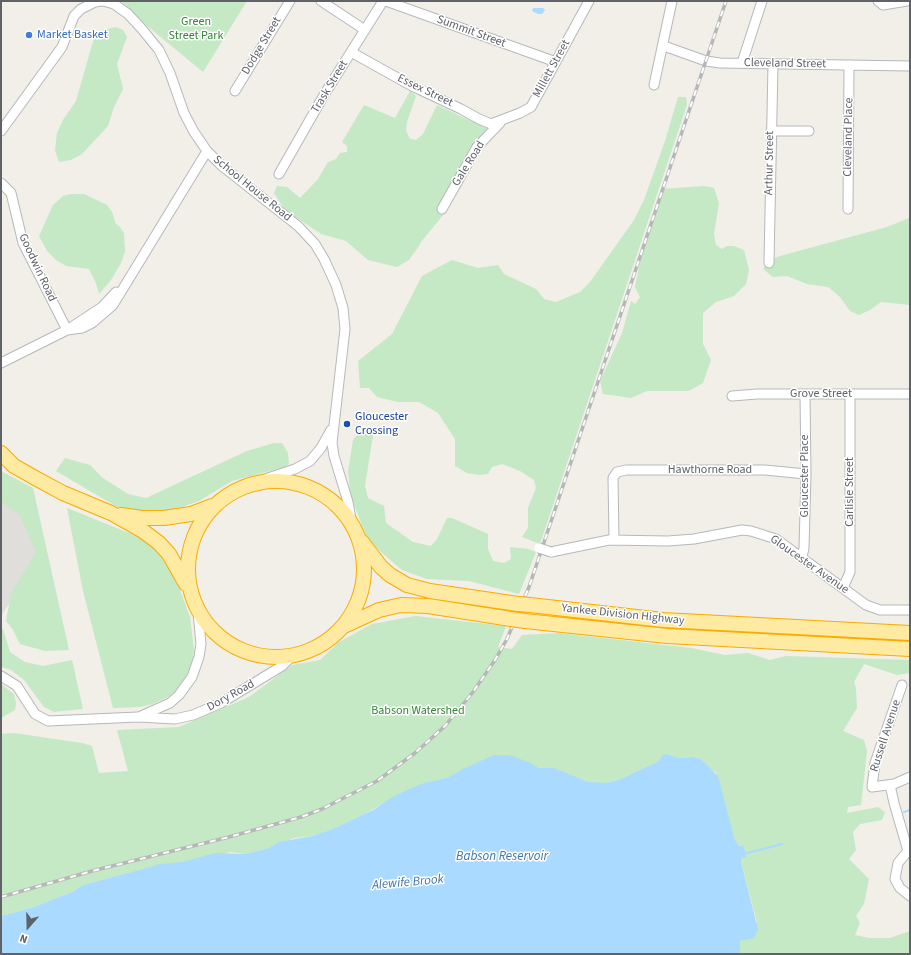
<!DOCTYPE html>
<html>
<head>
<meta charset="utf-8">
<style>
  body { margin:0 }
  #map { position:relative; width:911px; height:955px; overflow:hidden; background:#f1efe8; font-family:"Source Sans 3",sans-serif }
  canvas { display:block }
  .frame { position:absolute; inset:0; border:2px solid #5f6368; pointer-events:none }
  .north { position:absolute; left:8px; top:907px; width:40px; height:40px; -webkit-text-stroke:3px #fff; paint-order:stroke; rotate:200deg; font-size:11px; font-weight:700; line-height:16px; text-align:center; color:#5f6368 }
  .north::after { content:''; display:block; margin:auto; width:14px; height:18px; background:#5f6368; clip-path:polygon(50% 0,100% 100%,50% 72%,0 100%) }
</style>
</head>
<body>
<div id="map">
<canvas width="911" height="955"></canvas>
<div class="frame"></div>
<div class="north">N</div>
</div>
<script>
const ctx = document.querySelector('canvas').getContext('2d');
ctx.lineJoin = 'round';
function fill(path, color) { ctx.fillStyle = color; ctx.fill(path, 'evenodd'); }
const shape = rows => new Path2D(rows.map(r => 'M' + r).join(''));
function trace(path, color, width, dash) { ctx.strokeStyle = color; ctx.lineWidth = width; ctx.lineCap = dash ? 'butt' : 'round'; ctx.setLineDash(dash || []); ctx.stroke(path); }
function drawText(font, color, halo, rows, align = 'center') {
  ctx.font = font + ' "Source Sans 3",sans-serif'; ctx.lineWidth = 3; ctx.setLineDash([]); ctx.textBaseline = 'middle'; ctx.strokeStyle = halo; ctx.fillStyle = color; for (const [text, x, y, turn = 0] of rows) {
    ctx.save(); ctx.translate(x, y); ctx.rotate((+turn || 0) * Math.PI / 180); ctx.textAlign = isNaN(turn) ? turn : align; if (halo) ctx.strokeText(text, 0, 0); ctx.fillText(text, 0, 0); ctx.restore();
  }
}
const industrial = shape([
  [1,498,24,511,41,555,1,616]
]);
const green = shape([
  [121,1,247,1,203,72,146,25],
  [116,27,123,30,127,37,117,64,123,89,114,107,108,126,82,154,71,160,59,162,55,150,57,133,63,120,76,101,94,38,102,30],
  [410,91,416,96,407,122,406,131,410,139,416,140,423,134,437,105,488,129,484,135,476,139,438,209,444,214,421,242,419,246,409,260,397,267,368,260,346,241,321,234,285,210,274,193,277,186,287,187,300,198,318,179,328,162,336,159,340,153,347,152,347,146,342,142,364,105,395,118],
  [678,97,686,97,687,105,540,544,522,537,528,528,528,508,536,488,534,480,520,471,502,464,492,467,488,474,479,475,467,473,455,466,455,439,438,413,419,402,398,402,377,397,369,388,360,388,358,361,392,334,422,276,452,260,478,268,498,265,504,274,536,289,544,299,556,302,580,292,590,282,634,220,644,200,665,141],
  [704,186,714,188,719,203,714,234,716,245,722,249,727,246,734,246,744,250,749,270,746,284,734,296,716,302,703,313,703,344,711,360,703,383,689,391,647,391,631,398,603,394,600,381,622,333,631,301,635,304,640,297,635,287,645,236,655,212,661,189],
  [71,194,84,194,107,205,112,212,116,224,119,226,124,233,125,252,121,263,111,280,99,294,96,283,89,269,66,266,56,260,47,251,39,236,53,205,63,196],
  [909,218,910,305,881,302,870,310,859,315,850,311,840,297,828,287,807,284,787,276,773,277,763,269,770,260,780,256,887,227],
  [361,431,373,435,365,486,368,498,384,506,386,523,413,542,431,546,437,539,447,518,452,518,488,534,488,549,493,561,504,563,511,559,510,547,528,549,536,552,519,594,469,581,427,579,402,570,382,553,367,538,351,497,348,472,353,440],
  [274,443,282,443,288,453,289,464,285,467,232,481,199,501,168,512,144,513,119,508,56,471,65,458,90,465,103,478,128,494,146,498,247,451],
  [1,471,33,488,69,650,45,651,20,644,13,630,6,621,11,594,36,552,19,514,1,502],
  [67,508,139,537,156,549,166,560,175,576,190,617,194,650,192,665,181,686,170,696,153,704,140,707,113,708,83,591],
  [415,616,506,626,498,647,512,649,522,635,559,633,691,648,725,655,748,653,770,660,786,656,910,660,910,673,897,675,864,664,854,682,856,688,857,708,843,731,864,740,867,751,861,805,848,807,847,813,878,807,885,812,882,820,860,824,853,832,856,850,849,859,869,879,864,904,856,916,860,923,855,935,869,938,890,938,910,931,910,954,736,954,732,943,757,922,741,862,743,845,739,846,735,840,716,772,711,770,701,759,694,757,679,758,667,754,659,761,621,779,607,783,590,783,576,777,450,777,382,804,361,816,333,829,312,836,294,838,269,848,245,854,231,852,156,869,155,866,143,869,83,885,74,891,34,907,1,916,1,734,14,733,82,743,92,746,99,773,128,771,117,730,179,727,249,697,292,665,320,660,339,642,372,624],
  [1,628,3,629,10,652,25,662,43,666,72,660,83,709,54,712,44,707,24,680,11,670,1,667],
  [1,684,14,694,16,703,15,710,1,718]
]);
const water = shape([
  [533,8,543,8,545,10,542,14,538,14,532,11],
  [667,754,679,758,694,757,701,759,718,776,735,840,739,846,743,845,745,851,746,857,742,858,741,862,758,929,754,938,740,941,740,954,1,954,1,916,34,907,74,891,83,885,161,864,183,862,215,853,245,854,269,848,279,842,312,836,333,829,373,810,391,798,405,791,421,784,447,778,463,769,494,755,509,755,531,763,538,768,554,768,588,782,607,783,621,779,659,761,663,755]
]);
const stream = shape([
  [904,812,910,810],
  [744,854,782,844]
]);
const minor = shape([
  [321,1,365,30],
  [386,1,556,62],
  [878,1,883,5,907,1],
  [664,46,706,61,720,63,910,66],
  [351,52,412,86,461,109,479,119,491,124,520,113,531,107,589,1],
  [742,63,762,1],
  [654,85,672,1],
  [235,91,290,1],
  [1,131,62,47,74,16,81,9,95,2,103,1,114,4,128,14,141,28,159,50,170,73,184,113,194,132,207,151,222,166,298,226,315,244,324,259,336,285,343,308,345,329,332,443,334,456,348,502,352,525],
  [771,131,809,131],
  [279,174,324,95,383,1],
  [1,183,11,193,23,243,67,330],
  [442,209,477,147,500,123],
  [848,209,849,65],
  [769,263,773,64],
  [67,330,82,328,92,323,113,305,207,151],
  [1,363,67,330,102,307,116,292],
  [732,396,757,394,910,394],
  [256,482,295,469,310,461,321,448,331,430],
  [614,540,613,478,617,472,626,470,765,470,806,474],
  [551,552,609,540,668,541,694,539,742,530,751,531,776,539,866,605,880,610,910,610],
  [802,557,804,548,806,474,805,394],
  [843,588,850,572,850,394],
  [1,676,17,686,35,714,48,721,138,717,175,719,193,715,221,703,282,666,292,656],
  [902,685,875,763,872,787,894,784,910,777],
  [141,716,170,703,179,695,192,677,199,657,201,644,198,612],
  [890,785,894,803,908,851],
  [910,851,908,851,898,863,895,879,900,888,910,896]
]);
const trunk = shape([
  [1,453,14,466,37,479,63,493,111,513,143,531,159,543,169,554,186,584],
  '188 569a88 88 0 1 1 176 0a88 88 0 1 1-176 0Z',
  [121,515,142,518,164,518,191,514,212,506],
  [362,542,381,567,390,575,407,585,430,591,518,604],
  [530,605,663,620,910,633],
  [525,621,667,636,910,649],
  [342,627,379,610,401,605,428,606,511,619]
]);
const rail = shape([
  [1,897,92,871,229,837,301,817,322,809,377,781,415,753,445,726,473,692,495,660,507,639,529,587,726,1]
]);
const minorBridge = shape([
  [539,548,551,552]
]);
const trunkBridge = shape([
  [518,604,530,605],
  [511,619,525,621]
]);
const markers = [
  [29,35,4,"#3f7fe0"],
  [347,424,4,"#1a4fb4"]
];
const parkNames = [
  ["Green",196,22],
  ["Street Park",196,36],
  ["Babson Watershed",418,711]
];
const streetNames = [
  ["Summit Street",471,32,20],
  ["Dodge Street",262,46,-59],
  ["Cleveland Street",785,64,1],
  ["Millett Street",552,69,-61],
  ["Trask Street",330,87,-59],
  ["Essex Street",425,91,26],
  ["Cleveland Place",849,137,-89],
  ["Arthur Street",770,163,-89],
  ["Gale Road",469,164,-58],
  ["School House Road",252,189,39],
  ["Goodwin Road",37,268,65],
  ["Grove Street",821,394],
  ["Hawthorne Road",710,470],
  ["Gloucester Place",805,476,-90],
  ["Carlisle Street",850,492,-90],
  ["Gloucester Avenue",809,565,35],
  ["Yankee Division Highway",623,615,6],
  ["Dory Road",231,696,-29],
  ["Russell Avenue",886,736,-72]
];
const shopNames = [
  ["Market Basket",37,35]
];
const transitNames = [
  ["Gloucester",355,417],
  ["Crossing",355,431]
];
const waterNames = [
  ["Babson Reservoir",502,857],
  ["Alewife Brook",408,883,-5]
];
fill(industrial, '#e0deda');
fill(green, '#c5e8c5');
fill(water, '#aadaff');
trace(stream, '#aadaff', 2);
trace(minor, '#b5b8bc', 11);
trace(trunk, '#f9ab00', 16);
trace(minor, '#fff', 9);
trace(trunk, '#feeaa1', 14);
trace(rail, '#b6b7b8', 3.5);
trace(rail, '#fff', 2, [6]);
trace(minorBridge, '#b5b8bc', 11, []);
trace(trunkBridge, '#f9ab00', 16, []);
trace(minorBridge, '#fff', 9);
trace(trunkBridge, '#feeaa1', 14);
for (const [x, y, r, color] of markers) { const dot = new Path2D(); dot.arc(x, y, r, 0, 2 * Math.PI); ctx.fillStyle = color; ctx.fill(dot); trace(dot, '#fff', 1.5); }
drawText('12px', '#348238', '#fff', parkNames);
drawText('12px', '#5f6368', '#fff', streetNames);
drawText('12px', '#366cbe', '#fff', shopNames, 'left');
drawText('12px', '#164399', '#fff', transitNames, 'left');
drawText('italic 13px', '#4174aa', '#fff', waterNames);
</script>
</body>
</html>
